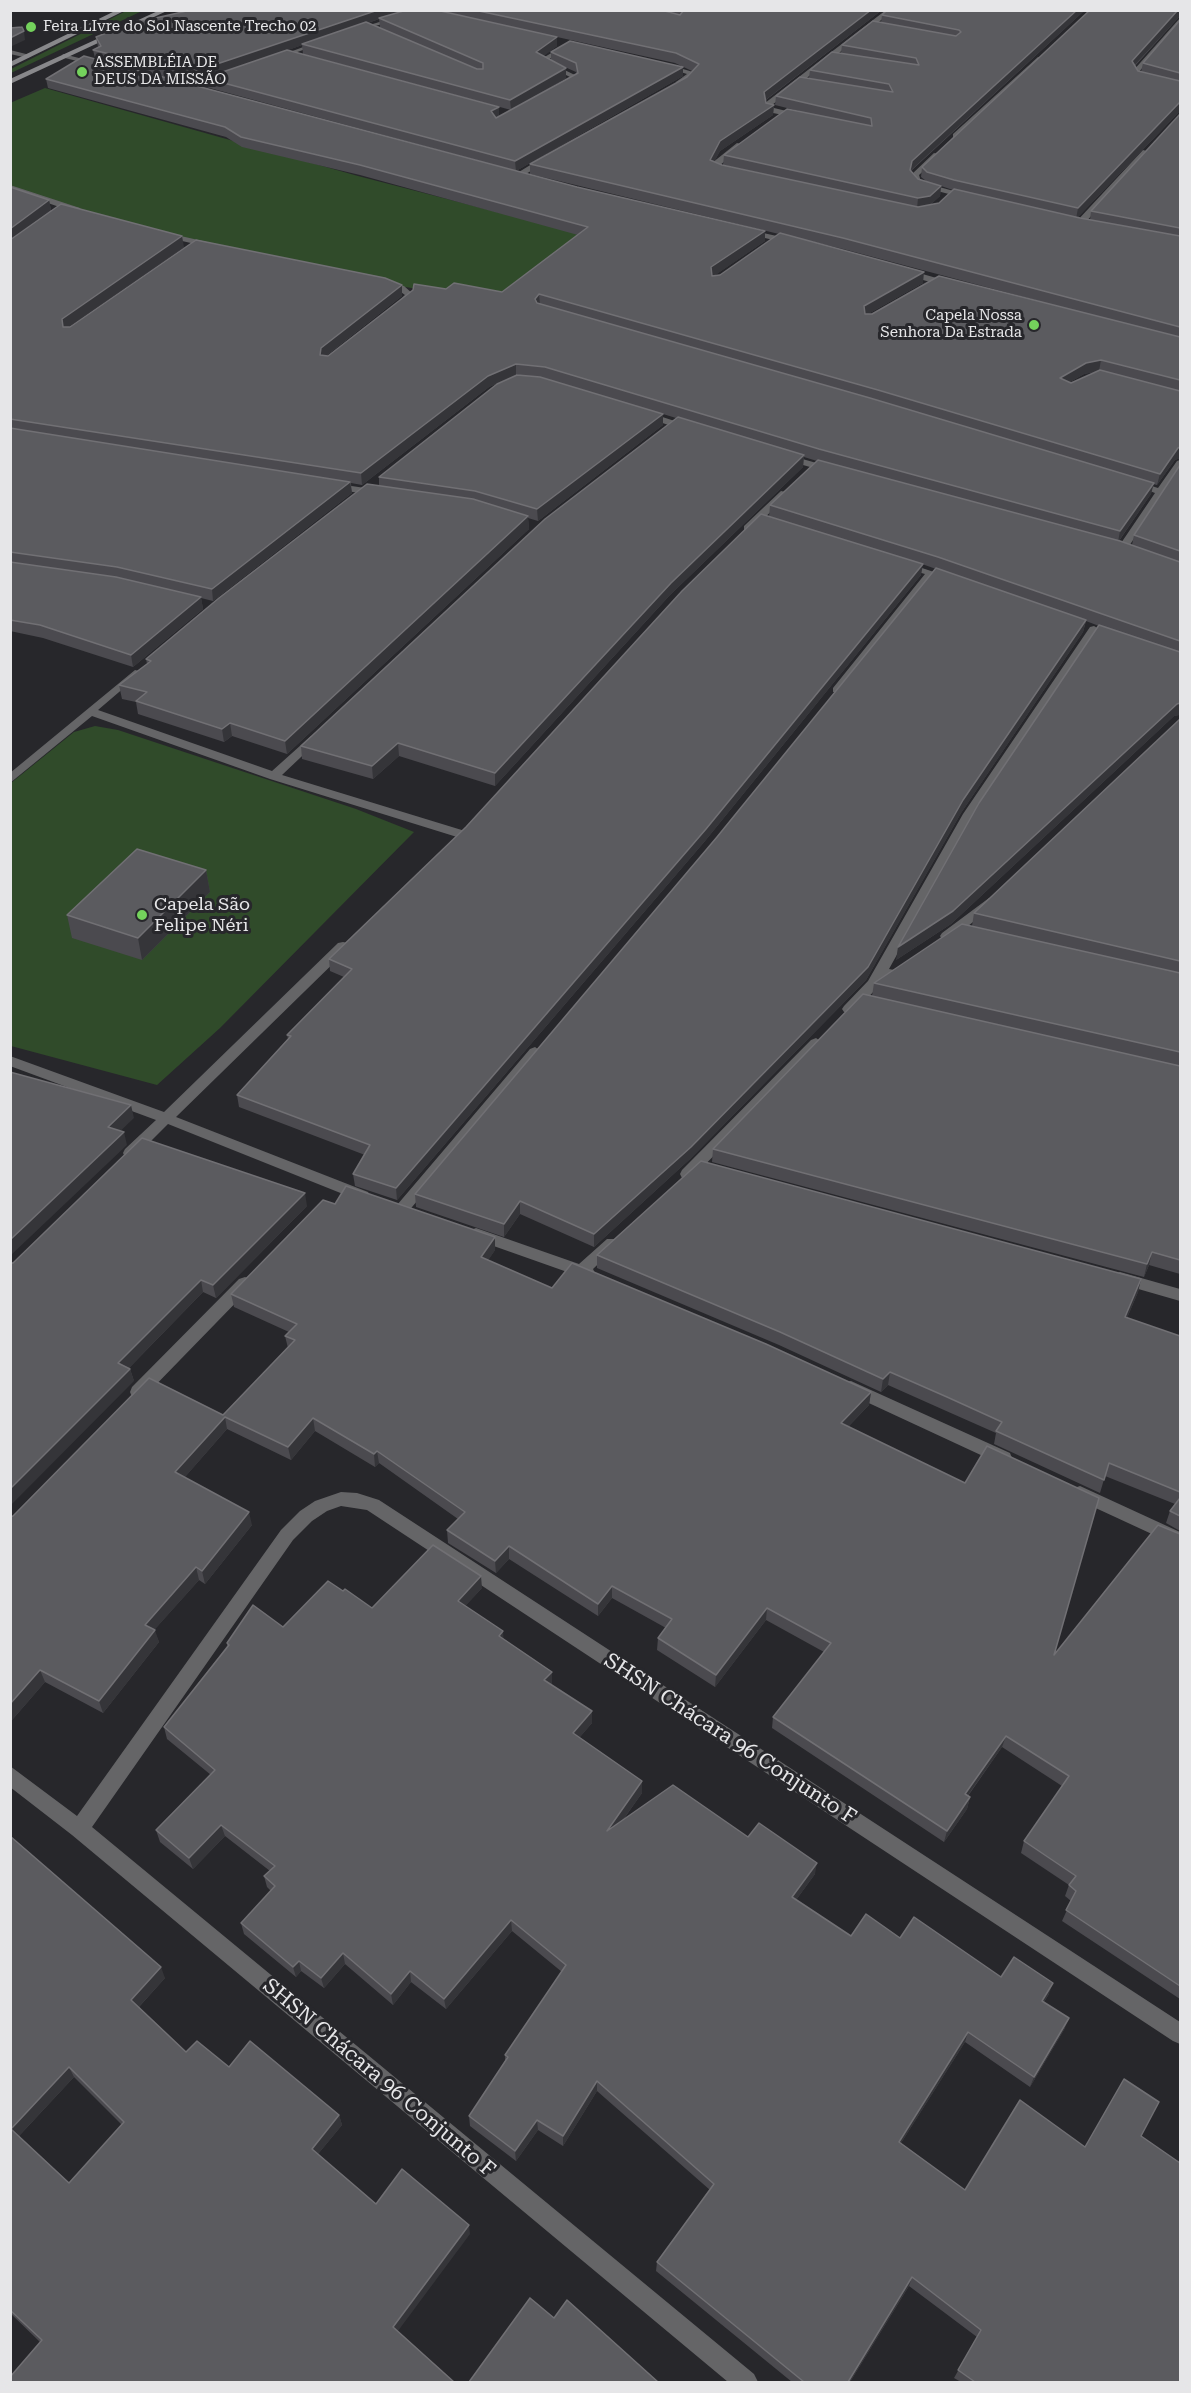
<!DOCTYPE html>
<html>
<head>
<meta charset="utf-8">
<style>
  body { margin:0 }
  #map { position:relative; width:1191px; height:2393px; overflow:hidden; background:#27272b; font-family:"Roboto Serif",serif }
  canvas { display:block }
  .frame { position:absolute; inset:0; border:12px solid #e6e6e8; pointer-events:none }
</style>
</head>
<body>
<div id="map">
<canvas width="1191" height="2393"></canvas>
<div class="frame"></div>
</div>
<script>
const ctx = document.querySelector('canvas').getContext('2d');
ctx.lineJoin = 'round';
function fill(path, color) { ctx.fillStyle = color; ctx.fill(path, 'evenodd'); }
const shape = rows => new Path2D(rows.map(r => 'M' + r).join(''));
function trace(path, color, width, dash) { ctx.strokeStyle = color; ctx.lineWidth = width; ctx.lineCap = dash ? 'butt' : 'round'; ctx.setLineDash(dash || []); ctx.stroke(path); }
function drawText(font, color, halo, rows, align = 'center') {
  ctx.font = font + ' "Roboto Serif",serif'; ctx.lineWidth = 6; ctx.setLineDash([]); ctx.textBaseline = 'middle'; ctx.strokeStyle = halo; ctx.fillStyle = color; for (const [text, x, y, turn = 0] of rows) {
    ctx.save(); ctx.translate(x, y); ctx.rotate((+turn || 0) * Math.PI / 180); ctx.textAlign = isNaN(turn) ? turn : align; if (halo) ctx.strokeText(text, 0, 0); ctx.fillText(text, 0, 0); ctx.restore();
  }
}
const green = shape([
  [128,10,142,11,11,73,11,69],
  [45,88,358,176,590,236,497,302,387,284,199,243,64,207,11,187,10,103],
  [95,726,118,730,356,809,414,832,220,1028,157,1085,11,1046,11,783,74,732]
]);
const minor = shape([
  [419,10,431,10,358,31,353,30,419,10],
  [886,10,894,10,772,105,774,108,803,115,803,119,768,112,765,103,886,10],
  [1180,18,1180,24,1138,73,1142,76,1180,85,1180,89,1138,79,1132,72,1180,18],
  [320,41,325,42,278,59,273,58,320,41],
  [568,43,570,46,546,61,579,77,562,89,558,87,570,77,538,61,568,43],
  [10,50,30,55,31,56,28,58,10,54,10,50],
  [63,54,99,63,100,64,97,66,61,57,63,54],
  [1038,57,1043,58,959,138,953,138,953,134,1038,57],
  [663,63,693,72,695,76,682,86,676,86,676,82,687,74,661,66,663,63],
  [220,75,226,76,194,89,187,87,220,75],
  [737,143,744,145,719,166,730,170,730,174,714,171,712,163,737,143],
  [1143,150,1150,152,1082,226,1076,226,1076,222,1143,150],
  [934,153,941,155,919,175,921,182,972,196,972,200,914,185,911,175,934,153],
  [545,156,552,158,521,177,514,175,545,156],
  [10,185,80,208,81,210,74,212,10,190,10,185],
  [745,229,795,240,796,242,792,244,742,233,742,229,745,229],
  [163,232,216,244,217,246,213,248,160,236,159,234,163,232],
  [905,269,954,283,955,285,951,288,902,274,902,270,905,269],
  [383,280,404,286,413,294,412,299,400,310,394,310,394,306,405,295,398,290,380,285,379,283,383,280],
  [644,411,693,427,695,429,690,432,641,416,639,414,644,411],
  [785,454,834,468,836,470,831,473,782,459,782,455,785,454],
  [1180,460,1180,470,1127,549,1118,551,1117,549,1155,493,1128,483,1133,480,1158,488,1177,461,1180,460],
  [331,483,379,490,384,493,379,496,327,488,327,484,331,483],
  [781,491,790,493,752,530,744,530,744,526,781,491],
  [904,562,937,573,841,692,833,692,833,688,925,574,900,567,899,565,904,562],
  [1094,626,1099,629,975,814,889,969,894,970,896,973,894,976,878,987,854,1012,844,1012,842,1009,844,1006,868,981,963,814,1090,627,1094,626],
  [135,670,139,671,139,675,98,710,272,771,311,736,319,736,319,740,282,775,465,831,467,834,465,837,457,837,270,779,92,716,10,783,10,773,135,670],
  [989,898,995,902,994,905,952,939,942,939,940,936,942,933,989,898],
  [343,942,348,943,350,946,348,949,176,1117,368,1192,370,1196,368,1200,358,1200,168,1124,135,1157,125,1157,123,1153,125,1149,156,1120,10,1066,10,1056,164,1112,338,943,343,942],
  [816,1038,823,1043,821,1046,692,1178,682,1178,680,1174,682,1170,811,1040,816,1038],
  [535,1047,542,1052,540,1055,407,1213,397,1213,394,1209,397,1205,530,1049,535,1047],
  [476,1228,579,1264,607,1239,617,1239,620,1243,593,1269,595,1273,592,1277,587,1279,471,1238,468,1234,471,1230,476,1228],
  [1120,1272,1180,1289,1180,1301,1114,1282,1112,1278,1114,1274,1120,1272],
  [245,1277,251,1279,253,1283,251,1287,144,1397,138,1398,132,1397,130,1392,132,1387,239,1279,245,1277],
  [851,1381,1010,1453,1012,1458,1010,1463,1004,1465,998,1463,845,1392,843,1387,845,1382,851,1381],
  [1080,1486,1180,1532,1180,1547,1074,1498,1071,1493,1074,1488,1080,1486],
  [341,1492,357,1493,379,1500,1180,2022,1180,2044,1173,2041,367,1510,341,1506,327,1511,312,1521,293,1540,92,1827,754,2374,758,2382,728,2382,72,1835,10,1787,10,1766,77,1816,281,1530,300,1511,315,1501,341,1492]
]);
const secondary = shape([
  [117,10,126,10,10,67,10,62,117,10],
  [160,10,169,10,10,84,10,79,160,10]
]);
const wall = shape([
  [191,10,882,10,766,100,766,103,774,105,773,115,720,151,714,162,722,165,775,176,723,165,724,155,799,111,775,105,776,96,809,78,810,70,841,53,842,45,881,23,882,15,887,10,1085,10,911,171,918,179,926,181,921,177,922,167,1180,10,1180,19,1180,16,1135,66,1138,71,1141,72,1143,63,1180,20,1180,114,1180,111,1078,217,1090,220,1091,211,1180,114,1180,458,1175,460,1157,485,1153,484,1151,494,1119,541,1132,545,1134,535,1180,465,1180,716,1179,715,1174,716,951,924,896,960,1099,626,1086,621,1083,632,961,813,866,980,690,1159,594,1247,520,1214,504,1237,416,1207,415,1194,717,837,936,569,922,564,921,575,705,841,397,1200,355,1186,353,1174,365,1155,239,1107,237,1095,288,1039,287,1035,344,977,330,971,329,959,466,827,769,517,770,505,817,461,804,457,803,467,670,595,495,786,399,756,373,779,302,759,301,746,676,418,546,378,663,414,663,425,538,521,528,518,529,529,287,754,232,736,224,742,138,714,136,702,122,699,119,685,147,664,146,659,379,486,379,477,516,375,489,387,362,485,351,483,352,493,213,601,201,598,203,609,133,667,43,638,10,631,10,187,49,200,51,210,184,247,68,327,402,296,326,356,328,356,446,289,502,292,578,235,360,175,242,147,226,137,48,88,46,79,95,58,93,50,98,47,96,37],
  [379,19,380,27,368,23],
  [557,37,675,63,692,71,687,77,530,164,530,174,779,234,720,275,715,275,765,241,765,231,577,187,516,171,683,76,683,67,551,52,551,60,543,56,557,46],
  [302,45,303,54,511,110,566,78,566,68,556,63,576,72,576,74,496,118,499,116,499,107,288,50],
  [138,70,191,83,205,78,206,87,502,167],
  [941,186,953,190,939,203,930,205,940,196],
  [810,241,843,249,1039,301,868,314,923,283],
  [1099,371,1071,383,1070,382,1084,374],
  [1180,719,1180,1274,1149,1265,1144,1277,712,1162,713,1149,872,996,874,983,972,926,974,913],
  [206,870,210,892,142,960,72,938,67,915],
  [335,1204,495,1237,495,1250,488,1260,552,1288,871,1392,869,1405,848,1427,1054,1655,1180,1534,1180,1999,1062,1921,1071,1901,1065,1896,1069,1885,1021,1853,1024,1841,1062,1786,1002,1747,968,1796,970,1797,967,1809,944,1842,772,1728,773,1717,824,1652,766,1620,715,1687,657,1650,658,1638,666,1628,612,1598,598,1616,509,1559,496,1573,448,1543,447,1530,458,1519,379,1463,375,1467,315,1431,291,1460,227,1429,184,1478,252,1525,205,1584,199,1580,154,1630,159,1642,103,1713,45,1682,12,1720,10,1720,10,1517,223,1415,288,1348,285,1336,289,1332,234,1307,231,1294],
  [307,1206,216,1298,203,1292,129,1368,130,1369,134,1381,10,1263],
  [597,1255,1141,1279,1138,1292,1127,1318,1180,1336,1180,1531,1166,1523,1170,1511,1175,1504,1105,1476,1100,1493,994,1444,996,1433,944,1410,888,1385,881,1392,779,1345,597,1268],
  [482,1588,465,1606,504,1639,552,1672,552,1684,551,1685,592,1723,579,1738,642,1781,642,1793,623,1820,748,1837,815,1874,796,1900,851,1936,900,1938,1001,1977,1049,1994,1044,2002,1065,2028,1030,2087,965,2042,901,2143,965,2190,1085,2147,1141,2136,1180,2382,961,2382,954,2378,977,2337,909,2286,850,2382,792,2382,656,2271,657,2262,710,2190,597,2091,563,2146,538,2130,516,2161,470,2126,469,2116,505,2061,505,2055,562,1972,512,1931,446,2009,411,1982,393,2005,345,1964,324,1988,301,1971,296,1977,244,1934,241,1923,271,1891,267,1887,264,1876,270,1871,225,1836,193,1869,160,1842,156,1830,211,1775,167,1739,164,1727,227,1646,227,1643,283,1627,343,1591,372,1608],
  [10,1836,165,1978,139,2007,186,2052,229,2067,339,2115,342,2125,318,2154,376,2204,470,2234,40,2342,10,2313],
  [74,2077,122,2125,69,2183,19,2136]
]);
const shadedWall = shape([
  [378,10,408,10,379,18,379,19,191,83,190,73],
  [871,10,882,10,764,101,764,92],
  [1077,10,1085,10,910,171,912,161],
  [1178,10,1180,10,1180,16,1130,70,1132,61],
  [24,31,25,40,10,47,10,38],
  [557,37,557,46,536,62,536,52],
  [683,67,683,76,516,171,515,161],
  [566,68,566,78,511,110,510,100],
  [1180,102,1180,111,1076,219,1078,208],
  [774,105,773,115,720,151,710,170,710,160,720,141],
  [499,107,499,116,492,121,491,111],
  [941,186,940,196,929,206,917,209,918,198],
  [49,200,51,210,10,241,10,229],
  [765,231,765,241,711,278,711,267],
  [182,236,184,247,64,330,62,319],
  [924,272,923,283,863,317,864,306],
  [402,285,402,296,322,359,320,355,321,348],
  [539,294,540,305,535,309,535,299],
  [1101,360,1099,371,1084,374,1058,389,1060,378,1086,363],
  [516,364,516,375,489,387,362,485,361,473,488,376],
  [663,414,663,425,538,521,537,509],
  [1180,447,1180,458,1175,460,1157,485,1160,474,1178,448],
  [804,455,803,467,670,595,495,786,495,773,671,583],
  [350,482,352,493,213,601,212,589],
  [1154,483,1151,494,1118,542,1120,531],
  [528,516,529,529,287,754,285,741],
  [923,564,921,575,705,841,397,1200,396,1188],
  [201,597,203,609,133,667,131,655],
  [1086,620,1083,632,961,813,866,980,690,1159,594,1247,594,1234],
  [1180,703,1179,715,1174,716,951,924,896,960,898,947,1177,704],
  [230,723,232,736,224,742,222,729],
  [398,743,399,756,373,779,372,766],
  [206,870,210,892,142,960,138,938],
  [131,1105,134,1118,111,1140,108,1127],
  [124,1132,127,1145,10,1256,10,1240],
  [305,1193,307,1206,216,1298,213,1285],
  [520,1201,520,1214,504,1237,504,1224],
  [495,1237,495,1250,482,1270,481,1257],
  [1152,1252,1149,1265,1144,1277,1147,1264],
  [1141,1279,1138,1292,1122,1330,1125,1317],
  [201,1280,203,1292,122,1375,118,1363],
  [130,1369,134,1381,10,1506,10,1489],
  [890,1372,888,1385,881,1392,883,1379],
  [871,1392,869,1405,839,1436,841,1423],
  [225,1417,227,1429,178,1485,175,1472],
  [313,1418,315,1431,291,1460,288,1447],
  [377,1451,379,1463,375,1467,374,1454],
  [249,1512,252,1525,205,1584,202,1571],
  [509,1546,509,1559,496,1573,495,1561],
  [196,1567,199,1580,148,1637,145,1625],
  [481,1576,482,1588,459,1613,458,1601],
  [612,1586,612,1598,598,1616,598,1604],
  [767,1608,766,1620,715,1687,716,1675],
  [155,1630,159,1642,103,1713,99,1701],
  [503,1631,504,1643,499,1636],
  [40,1670,45,1682,12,1720,10,1718,10,1704],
  [552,1672,552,1684,545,1692,544,1680],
  [592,1711,592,1723,573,1745,573,1733],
  [1006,1736,1002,1747,961,1805,965,1794],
  [642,1781,642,1793,607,1842,607,1831],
  [970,1797,967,1809,944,1842,947,1831],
  [221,1825,225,1836,193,1869,189,1858],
  [817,1863,815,1874,790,1908,792,1897],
  [511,1920,512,1931,446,2009,444,1999],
  [343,1953,345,1964,324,1988,321,1978],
  [299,1961,301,1971,296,1977,293,1967],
  [161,1967,165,1978,136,2010,131,2000],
  [410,1971,411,1982,393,2005,391,1994],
  [1053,1983,1049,1994,1038,2011,1042,2001],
  [1069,2018,1065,2028,1030,2087,1034,2077],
  [968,2032,965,2042,896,2151,899,2142],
  [69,2067,74,2077,17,2138,11,2129],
  [597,2081,597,2091,563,2146,563,2136],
  [339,2115,342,2125,314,2159,312,2149],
  [537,2120,538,2130,516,2161,515,2151],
  [469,2225,470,2234,395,2335,393,2327],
  [912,2277,909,2286,850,2382,848,2382]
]);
const building = shape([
  [191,10,378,10,190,73,93,50,101,46,96,37,129,24,191,10],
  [407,10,436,10,557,37,536,52,566,68,510,100,302,44,366,22,477,69,483,69,483,63,379,18,407,10],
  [474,10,661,10,680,15,684,10,871,10,764,92,766,103,774,105,720,141,710,160,722,165,918,207,939,203,954,189,1080,218,1180,236,1180,327,843,238,530,164,687,77,699,64,676,53,474,10],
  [887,10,1077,10,912,161,910,170,918,179,941,186,930,196,918,198,724,155,787,109,872,126,871,118,776,96,800,77,893,92,889,84,810,70,832,52,919,65,916,58,842,45,873,21,956,36,961,32,959,30,882,15,887,10],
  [1090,10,1178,10,1132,61,1138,71,1180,81,1180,102,1078,208,954,180,927,172,922,167,1090,10],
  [1180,20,1180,73,1143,63,1180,20],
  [22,27,24,31,10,38,10,28,22,27],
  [570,41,683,67,515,161,205,78,287,50,499,107,491,111,496,118,578,73,576,63,551,52,570,41],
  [84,56,577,187,765,231,711,267,712,276,720,275,780,233,924,272,864,306,865,314,872,314,939,276,1180,337,1180,380,1101,360,1086,363,1060,378,1071,383,1100,370,1180,391,1180,447,1178,448,1160,474,878,390,539,294,535,299,537,303,870,398,1154,483,1120,531,819,449,545,367,516,364,488,376,361,473,10,419,10,240,61,204,182,236,62,319,63,327,70,327,196,240,385,278,402,285,321,348,320,355,328,356,413,290,414,284,446,289,454,283,502,292,588,227,360,165,241,137,225,127,46,79,84,56],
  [1180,114,1180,228,1091,211,1180,114],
  [10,187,49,200,10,229,10,187],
  [517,375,540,377,663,414,537,509,475,491,379,477,497,384,517,375],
  [678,417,804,455,671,583,495,773,398,743,372,766,301,746,545,519,678,417],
  [10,428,350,482,212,589,117,567,10,552,10,428],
  [818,460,1120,541,1180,562,1180,641,938,557,770,505,818,460],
  [1180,465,1180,551,1134,535,1180,465],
  [367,484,473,499,528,516,285,741,230,723,222,729,136,701,147,692,119,685,151,661,146,659,219,598,367,484],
  [761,514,923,564,706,829,396,1188,353,1174,370,1145,237,1095,291,1036,287,1035,352,969,329,959,466,827,682,591,761,514],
  [10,562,116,577,201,597,131,655,40,625,10,620,10,562],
  [936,568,1086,620,963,800,868,967,691,1147,594,1234,520,1201,504,1224,415,1194,717,837,936,568],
  [1099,625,1180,652,1180,703,1177,704,953,911,898,947,979,803,1099,625],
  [1180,719,1180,961,974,913,1180,719],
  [137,849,206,870,138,938,67,915,137,849],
  [962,924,1180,973,1180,1052,874,983,962,924],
  [863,994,1180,1066,1180,1260,1152,1252,1147,1264,713,1149,863,994],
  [10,1072,131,1105,108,1127,124,1132,10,1240,10,1072],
  [142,1138,305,1193,213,1285,201,1280,118,1363,130,1369,10,1489,10,1263,13,1263,142,1138],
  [701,1161,1141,1279,1125,1317,1180,1336,1180,1492,1109,1463,1104,1480,996,1431,1002,1422,947,1397,890,1372,883,1379,780,1332,597,1255,701,1161],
  [346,1186,495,1237,481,1257,552,1288,572,1263,766,1344,871,1392,841,1423,965,1483,987,1446,1099,1498,1054,1655,1158,1525,1180,1534,1180,1986,1066,1910,1076,1891,1069,1885,1076,1876,1024,1841,1069,1776,1006,1736,965,1794,970,1797,947,1831,773,1717,831,1643,767,1608,716,1675,658,1638,672,1619,612,1586,598,1604,509,1546,495,1561,447,1530,465,1512,377,1451,374,1454,313,1418,288,1447,225,1417,175,1472,249,1512,202,1571,196,1567,145,1625,155,1630,99,1701,40,1670,10,1704,10,1517,13,1516,149,1378,223,1415,295,1340,285,1336,297,1324,231,1294,323,1200,335,1204,346,1186],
  [1180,1498,1180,1516,1170,1511,1180,1498],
  [433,1545,481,1576,458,1601,503,1631,499,1636,552,1672,544,1680,592,1711,573,1733,642,1781,607,1831,673,1785,748,1837,759,1823,817,1863,792,1897,851,1936,866,1914,900,1938,914,1917,1001,1977,1014,1957,1053,1983,1042,2001,1069,2018,1034,2077,968,2032,899,2142,965,2190,1020,2100,1085,2147,1124,2079,1159,2102,1141,2136,1180,2163,1180,2382,975,2382,958,2370,981,2330,912,2277,848,2382,804,2382,657,2262,714,2184,597,2081,563,2136,537,2120,515,2151,469,2116,508,2057,505,2055,566,1965,511,1920,444,1999,410,1971,391,1994,343,1953,321,1978,299,1961,293,1967,241,1923,275,1886,264,1876,275,1866,221,1825,189,1858,156,1830,215,1770,164,1727,229,1645,227,1643,253,1605,283,1627,328,1581,343,1591,345,1589,372,1608,433,1545],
  [10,1836,161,1967,131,2000,186,2052,197,2041,229,2067,250,2041,339,2115,312,2149,376,2204,402,2169,469,2225,393,2327,454,2382,10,2382,10,2377,42,2340,10,2310,10,1836],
  [69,2067,124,2122,69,2183,11,2129,69,2067],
  [530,2298,554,2318,567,2300,658,2382,469,2382,530,2298]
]);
const markers = [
  [31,27,6,"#74d25c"],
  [82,72,6,"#74d25c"],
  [1034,325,6,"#74d25c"],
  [142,915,6,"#74d25c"]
];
const farPoinames = [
  ["Feira LIvre do Sol Nascente Trecho 02",43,27],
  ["ASSEMBLÉIA DE",94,63],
  ["DEUS DA MISSÃO",94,80],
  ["Capela Nossa",1022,316,"right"],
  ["Senhora Da Estrada",1022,333,"right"]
];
const poiNames = [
  ["Capela São",154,905],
  ["Felipe Néri",154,926]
];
const nearStreetnames = [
  ["SHSN Chácara 96 Conjunto F",730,1739,33],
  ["SHSN Chácara 96 Conjunto F",379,2078,40]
];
fill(green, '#304b2a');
fill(minor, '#656567');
fill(secondary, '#88888b');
fill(wall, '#4b4a4f');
fill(shadedWall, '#353539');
fill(building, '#5b5b5f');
trace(building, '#717074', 1.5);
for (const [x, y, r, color] of markers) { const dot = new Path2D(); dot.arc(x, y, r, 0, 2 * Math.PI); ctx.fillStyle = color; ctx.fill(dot); trace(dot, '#27272b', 2); }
drawText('15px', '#e6e6e8', '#27272b', farPoinames, 'left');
drawText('18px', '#e6e6e8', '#27272b', poiNames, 'left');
drawText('21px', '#e6e6e8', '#27272b', nearStreetnames);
</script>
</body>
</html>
